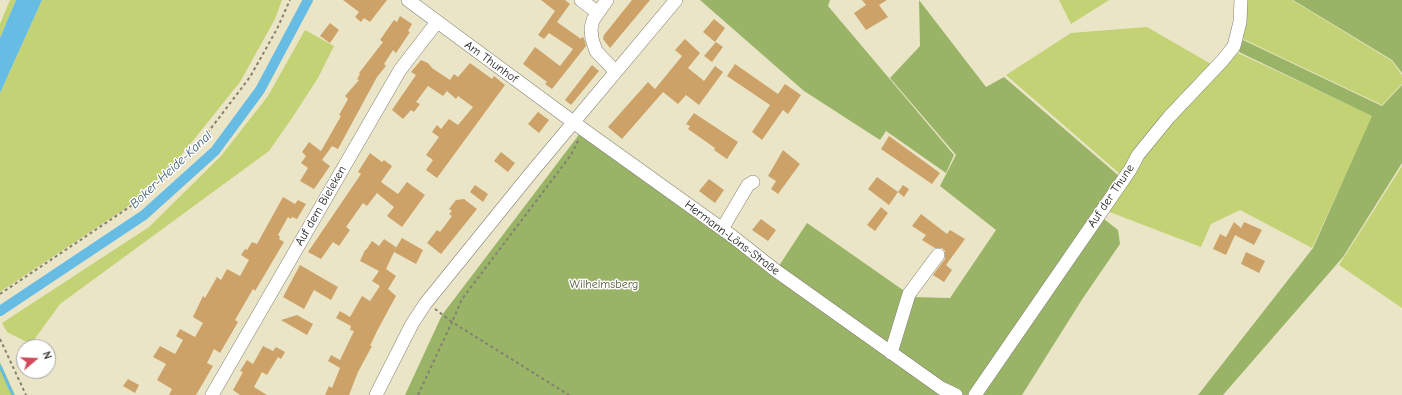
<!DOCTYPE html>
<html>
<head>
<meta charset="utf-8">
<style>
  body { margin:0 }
  #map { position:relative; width:1402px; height:395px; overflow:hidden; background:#ebe5c7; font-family:"Comic Neue",sans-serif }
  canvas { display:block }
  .north { position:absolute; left:16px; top:339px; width:40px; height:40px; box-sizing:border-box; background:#fff; border:1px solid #a4a4a4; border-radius:50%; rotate:71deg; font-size:11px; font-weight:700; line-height:16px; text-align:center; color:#1c1c1c }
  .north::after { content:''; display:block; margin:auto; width:14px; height:18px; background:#d1495b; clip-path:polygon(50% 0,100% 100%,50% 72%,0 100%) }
</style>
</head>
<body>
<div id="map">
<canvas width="1402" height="395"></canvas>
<div class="north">N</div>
</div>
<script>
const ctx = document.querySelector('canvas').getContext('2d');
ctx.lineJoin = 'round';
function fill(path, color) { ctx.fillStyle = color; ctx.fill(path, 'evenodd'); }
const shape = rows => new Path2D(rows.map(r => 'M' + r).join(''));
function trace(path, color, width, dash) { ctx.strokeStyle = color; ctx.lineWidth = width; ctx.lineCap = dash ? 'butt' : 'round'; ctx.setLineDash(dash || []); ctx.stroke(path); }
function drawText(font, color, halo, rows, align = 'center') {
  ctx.font = font + ' "Comic Neue",sans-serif'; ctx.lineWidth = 3; ctx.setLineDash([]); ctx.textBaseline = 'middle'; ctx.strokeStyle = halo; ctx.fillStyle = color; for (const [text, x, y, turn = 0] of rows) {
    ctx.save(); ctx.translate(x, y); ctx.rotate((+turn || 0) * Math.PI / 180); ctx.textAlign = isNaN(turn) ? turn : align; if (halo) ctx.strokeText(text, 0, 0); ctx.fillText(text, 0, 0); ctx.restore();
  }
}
const green = shape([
  [10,0,16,0,0,38,0,24],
  [42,0,282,0,275,19,240,82,175,163,126,208,0,292,0,93],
  [1059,0,1109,0,1071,24],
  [1245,0,1292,0,1392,61,1402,75,1402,84,1382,105,1243,39],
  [1147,27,1211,64,1120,174,1006,75,1071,33],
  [305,30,334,46,318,78,292,118,269,151,60,304,31,344,7,332,2,323,149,227,221,156,268,96],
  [1238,53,1373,116,1312,248,1240,210,1211,224,1201,247,1107,211,1143,159,1186,104],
  [1402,166,1402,308,1339,265],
  [0,362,15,395,0,395]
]);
const forest = shape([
  [700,0,830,0,828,6,954,155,946,173,886,131,880,140,804,91],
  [919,0,986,87,1004,77,1119,176,1095,212,1118,230,1120,244,1083,298,1022,395,405,395,442,315,581,132,775,272,807,223,913,297,950,298,996,230,940,186,956,155,890,78,920,46],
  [1293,0,1402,0,1402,73,1392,60],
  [1243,40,1382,106,1402,85,1402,163,1343,257,1223,395,1198,395,1313,248,1372,116,1239,52]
]);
const water = shape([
  [16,0,42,0,0,93,0,38]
]);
const stream = shape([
  [0,366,13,395]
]);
const canal = shape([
  [0,311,144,215,215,151,260,90,308,0]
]);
const building = shape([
  [343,0,387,0,370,22,364,18,361,22,355,17,359,12],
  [541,0,565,0,570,4,557,22,581,39,582,37,584,38,586,46,552,89,545,84,547,82,523,64,535,47,560,66,573,49,549,33,544,39,538,35,555,11],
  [632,0,650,0,610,48,603,39,604,35],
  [862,0,887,0,879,5,888,17,866,30,854,13,866,5],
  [400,16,412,24,408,31,410,32,396,53,393,50,384,64,386,66,377,77,338,149,332,146,322,160,330,166,314,189,300,181,308,168,301,163,306,156,302,152,309,142,321,151,341,116,339,115,348,99,345,96,359,80,357,79,360,74,359,73,383,42,380,40,394,20,397,22],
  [714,19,725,28,715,42,703,32],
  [330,23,339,30,330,43,320,36],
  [685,39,700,53,688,68,704,81,715,66,723,72,699,105,686,95,678,104,663,92,622,139,608,127,648,82,655,89,682,56,675,50],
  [716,42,723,47,712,62,704,56],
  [421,60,428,63,432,68,450,80,454,74,458,77,470,63,492,79,494,76,505,85,437,178,426,170,433,160,426,155,439,137,432,132,437,125,441,129,449,119,458,125,473,107,458,96,456,99,447,91,443,96,428,86,416,102,420,104,414,112,411,110,403,119,392,110,416,75,411,72],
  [735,64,778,94,785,84,801,95,788,114,783,110,762,140,752,132,770,105,727,76],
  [592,65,599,71,571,105,565,100],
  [538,112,549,120,539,133,528,124],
  [694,113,738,142,727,159,714,150,715,148,688,129,690,126,686,124],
  [889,136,940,173,932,184,881,149],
  [783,150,800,164,778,194,771,189,776,181,768,176],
  [501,152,515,163,508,172,494,161],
  [370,153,382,162,384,160,392,166,381,182,398,194,407,182,425,195,402,227,387,216,394,207,377,193,367,206,363,203,346,227,350,230,339,246,333,242,321,259,308,252,361,174,358,172],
  [877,177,898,192,889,205,868,189],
  [709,179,724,190,715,203,699,191],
  [475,185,488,194,483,202,470,192],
  [903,185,909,189,904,197,898,192],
  [283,197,295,204,298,200,306,204,297,219,292,217,291,219,288,217,278,235,280,237,279,239,284,242,255,291,253,289,235,320,238,322,220,353,214,349,207,363,213,366,196,395,169,395,172,389,157,380,166,364,153,357,160,346,175,354,183,340,176,336,180,329,195,337,203,323,193,317,203,296,205,298,217,277,221,280,227,269,240,276,249,260,241,255,245,249,247,250,252,242,257,244],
  [464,199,477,209,441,254,427,243,437,230,440,232,452,216,449,214,452,211,449,209,456,200],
  [881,207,888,213,875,231,867,225],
  [921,214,947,234,950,230,965,239,946,265,952,270,944,282,933,275,945,259,945,251,942,248,935,248,922,240,926,235,912,226],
  [761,219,776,230,768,241,752,230],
  [1234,222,1241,228,1244,222,1262,230,1254,245,1235,235,1226,255,1213,249,1220,234,1226,237],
  [402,238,423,250,416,264,394,252,386,269,396,276,388,289,396,296,377,331,370,346,372,346,358,372,349,395,325,395,329,386,332,388,340,368,328,361,331,355,340,360,354,331,350,330,351,326,336,318,340,311,350,317,362,296,370,301,380,286,372,281,379,271,360,261,365,250,366,250,372,241,379,246,384,239,396,247,394,251],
  [1246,252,1265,261,1259,273,1241,264],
  [300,265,338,287,331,300,314,290,304,309,283,297],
  [297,315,313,324,307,335,281,320],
  [263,346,273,351,276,347,285,352,281,359,278,357,267,375,262,372,254,387,267,395,240,395,233,390,243,372,240,371,247,360,253,364],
  [128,379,139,385,135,393,123,386]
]);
const path = shape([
  [0,294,134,204,181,163,196,148,250,77,277,29,290,0],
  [435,309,452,322,462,299,571,155,579,139],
  [0,339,26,395],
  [418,395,452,322,569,395]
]);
const minor = shape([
  [408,0,584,130,732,236,775,270,941,388,956,395],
  [581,0,597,12],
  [607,0,593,20,591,29,592,39,596,51,615,71],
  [722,229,748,185,753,182],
  [891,353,909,294,938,255],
  [212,395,400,70,437,22],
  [376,395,412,324,425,304,531,173,676,0],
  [975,395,1130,170,1138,155,1169,117,1223,60,1234,46,1240,22,1241,0]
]);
const streetNames = [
  ["Am Thunhof",491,62,36],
  ["Auf der Thune",1111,196,-56],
  ["Auf dem Bieleken",321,206,-60],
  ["Hermann-Löns-Straße",732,238,37]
];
const parkNames = [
  ["Wilhelmsberg",604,285]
];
const waterNames = [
  ["Boker-Heide-Kanal",171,170,-43]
];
fill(green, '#c2d275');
fill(forest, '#99b466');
fill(water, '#66bce3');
trace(stream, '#66bce3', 3);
trace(canal, '#66bce3', 10);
fill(building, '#cca268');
trace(minor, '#848072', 14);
trace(path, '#848072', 2, [3, 3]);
trace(minor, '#fff', 13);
drawText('12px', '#1c1c1c', '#fff', streetNames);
drawText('12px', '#565c3b', '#fff', parkNames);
drawText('italic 13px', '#3a5c6c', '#fff', waterNames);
</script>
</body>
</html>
